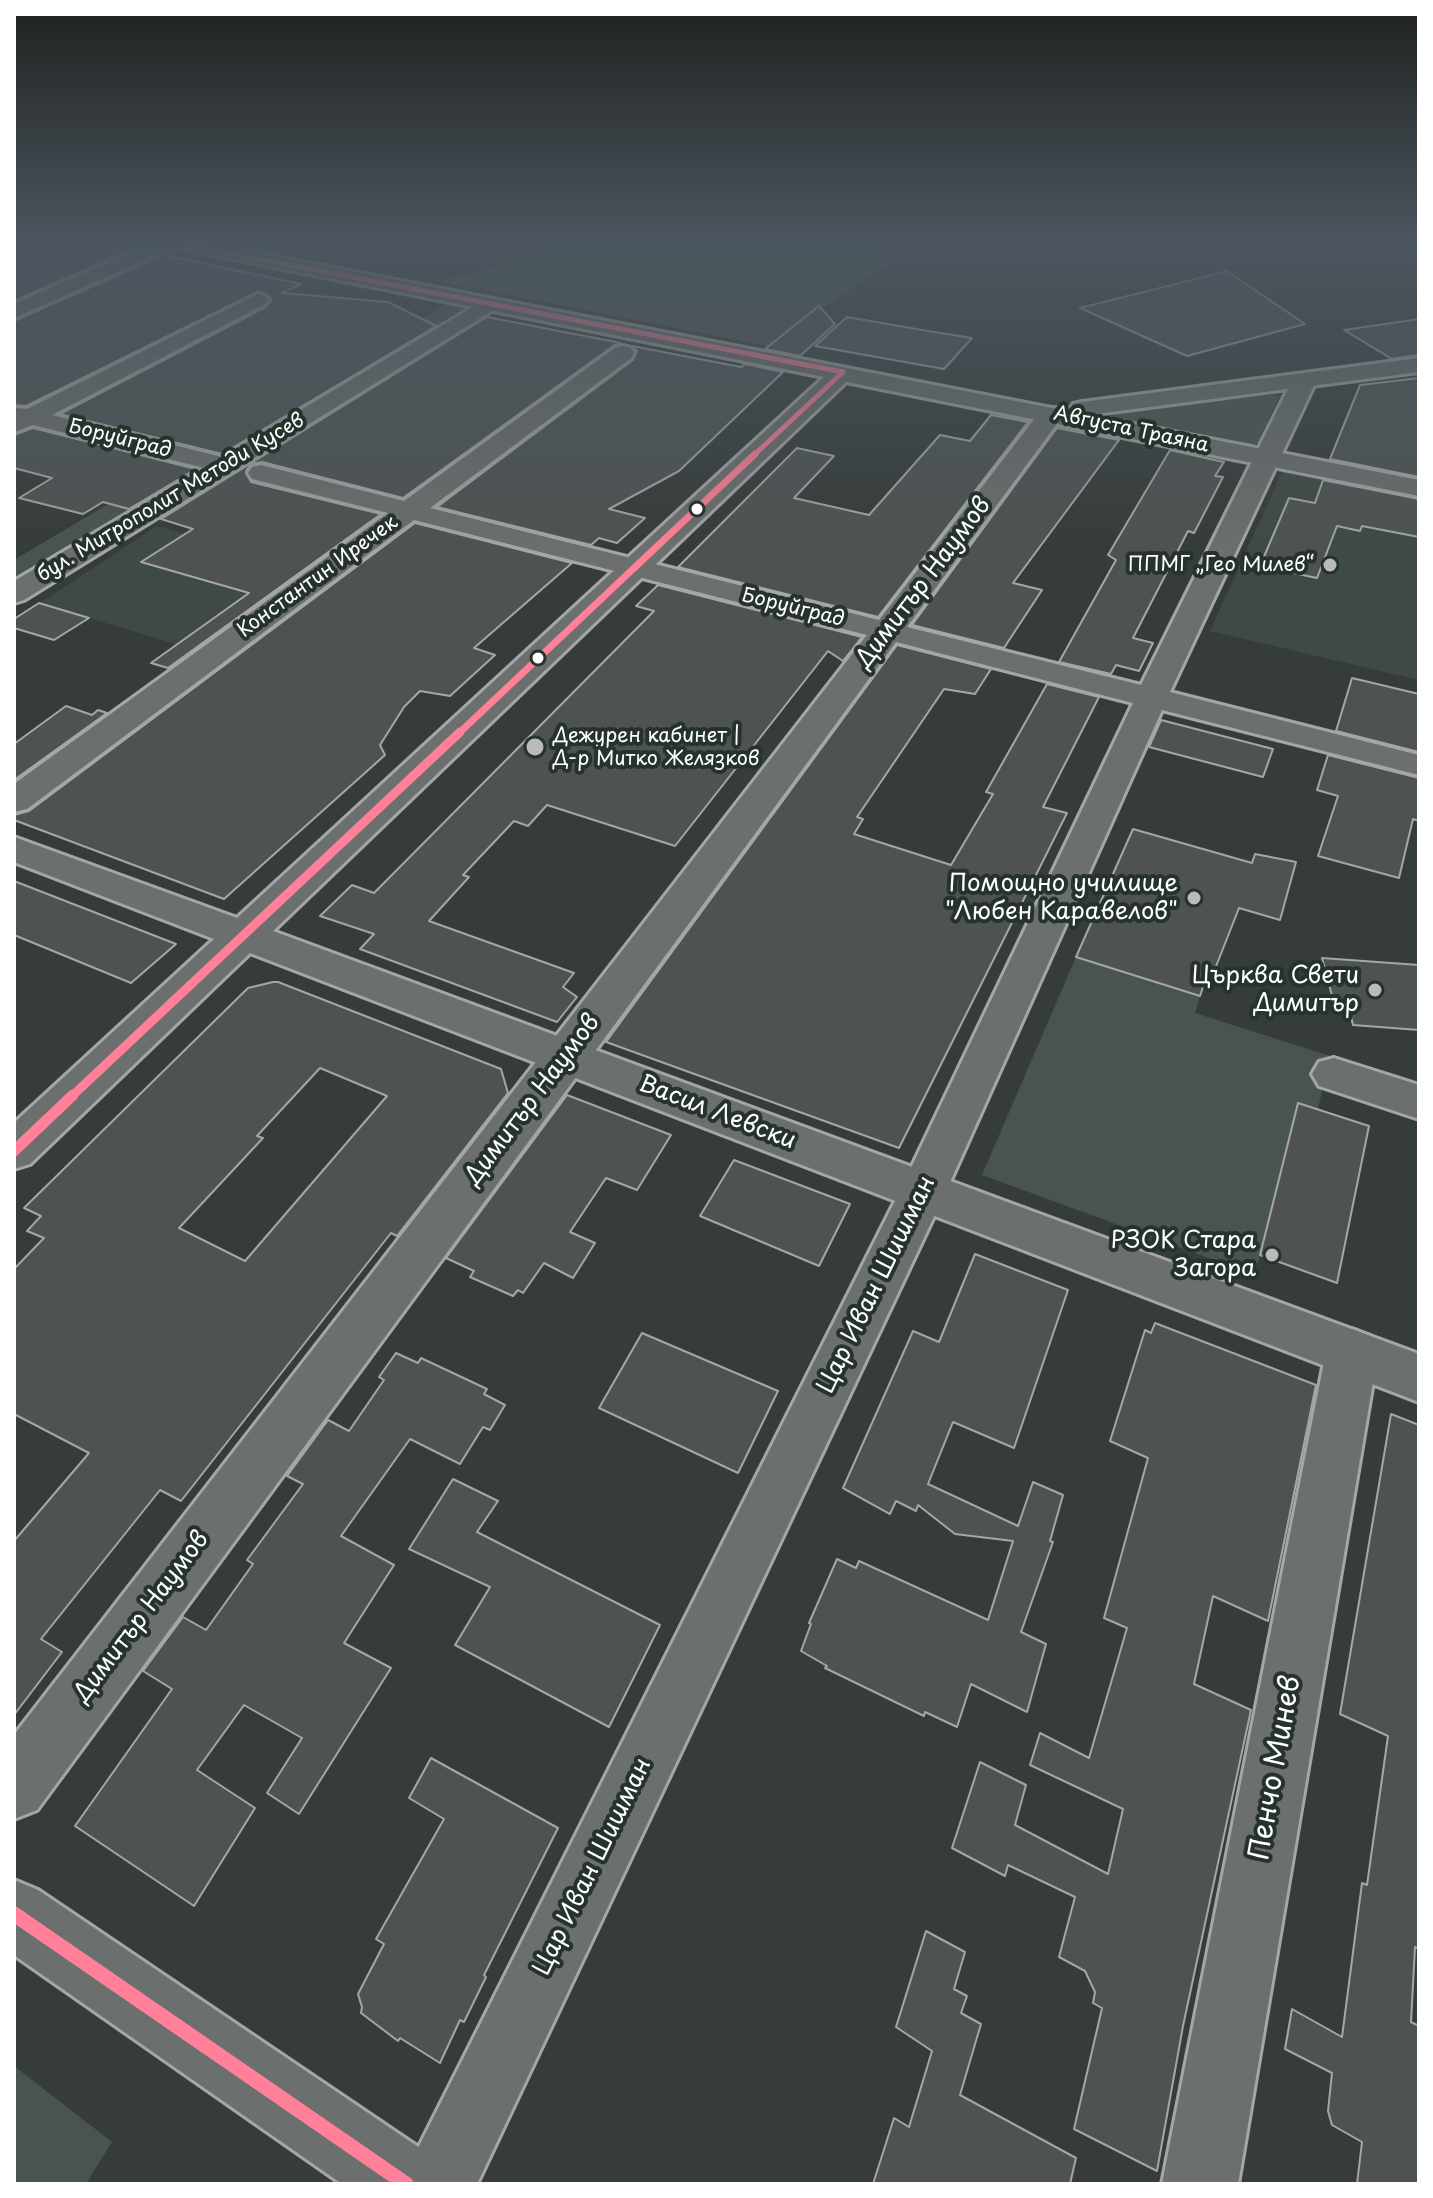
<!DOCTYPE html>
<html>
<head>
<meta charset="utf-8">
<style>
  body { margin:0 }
  #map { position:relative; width:1433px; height:2198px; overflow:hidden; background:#363c39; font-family:"Playpen Sans",sans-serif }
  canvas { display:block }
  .frame { position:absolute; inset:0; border:16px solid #fff; pointer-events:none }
</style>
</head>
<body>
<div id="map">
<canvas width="1433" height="2198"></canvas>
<div class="frame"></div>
</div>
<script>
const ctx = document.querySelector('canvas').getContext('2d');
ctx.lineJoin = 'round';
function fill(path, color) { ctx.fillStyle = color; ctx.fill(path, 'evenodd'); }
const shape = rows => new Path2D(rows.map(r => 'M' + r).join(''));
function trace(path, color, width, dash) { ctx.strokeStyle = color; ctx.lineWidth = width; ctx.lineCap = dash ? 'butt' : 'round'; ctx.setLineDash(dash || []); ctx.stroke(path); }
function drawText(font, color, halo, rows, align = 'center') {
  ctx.font = font + ' "Playpen Sans",sans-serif'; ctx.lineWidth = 8; ctx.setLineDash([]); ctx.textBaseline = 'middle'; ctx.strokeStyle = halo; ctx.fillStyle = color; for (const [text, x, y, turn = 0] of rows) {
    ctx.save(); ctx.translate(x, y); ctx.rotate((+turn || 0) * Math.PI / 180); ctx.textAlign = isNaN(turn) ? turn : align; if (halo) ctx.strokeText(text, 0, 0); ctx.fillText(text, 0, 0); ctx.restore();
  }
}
const built = shape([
  [1282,472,1419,498,1419,680,1210,631],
  [157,526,229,546,310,568,198,651,40,603]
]);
const green = shape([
  [567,244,872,244,895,260,793,326,768,346,439,281,551,253],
  [458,297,492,304,14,594,14,560],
  [1272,395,1279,396,1259,443,1250,446,1121,420,1109,413],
  [1076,957,1200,996,1195,1013,1330,1056,1318,1109,1298,1103,1255,1275,982,1175],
  [14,2066,112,2142,86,2184,14,2184]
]);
const building = shape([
  [14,244,109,244,133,249,14,301,14,244],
  [164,255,301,284,282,293,388,302,436,326,222,454,60,414,266,307,271,298,259,291,26,406,14,405,14,321,164,255],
  [1227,271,1305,324,1187,356,1080,308,1227,271],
  [819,306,835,324,800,356,765,349,819,306],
  [487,317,621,343,613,346,403,498,262,462,251,464,246,471,251,482,381,514,168,668,151,663,249,593,141,562,193,529,161,519,487,317],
  [847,317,934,332,972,338,944,369,815,346,847,317],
  [1419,319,1419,355,1392,359,1344,330,1419,319],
  [632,346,741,367,745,364,783,372,679,471,609,509,645,518,617,543,599,538,591,545,437,507,633,360,637,351,632,346],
  [1419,378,1419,477,1330,459,1360,385,1419,378],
  [991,415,1028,422,878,617,678,567,797,448,834,456,794,498,869,515,940,435,970,441,991,415],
  [33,428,196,469,129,509,103,502,83,514,19,498,52,478,14,468,14,435,33,428],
  [1057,428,1119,440,1013,583,1042,590,1004,648,912,625,1057,428],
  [1170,450,1224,462,1215,476,1223,477,1194,533,1188,531,1133,638,1153,643,1139,671,1116,665,1111,674,1059,662,1116,560,1108,555,1170,450],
  [1323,480,1419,499,1419,537,1362,526,1360,531,1337,526,1317,578,1260,566,1289,498,1315,503,1323,480],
  [415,523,572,563,474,648,495,655,450,696,420,691,404,707,380,745,385,755,224,899,14,820,14,815,29,811,415,523],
  [658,585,862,637,843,661,828,651,675,846,547,805,528,826,514,821,463,875,469,877,429,921,574,973,563,987,577,997,557,1022,360,949,374,934,320,916,352,885,374,893,654,611,636,606,658,585],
  [39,603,89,618,54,640,14,628,14,619,39,603],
  [897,645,991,669,975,694,944,689,857,817,863,819,854,834,951,865,993,794,986,792,1047,684,1099,697,1043,807,1067,813,899,1148,606,1042,897,645],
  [1352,678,1419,694,1419,752,1336,731,1352,678],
  [66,706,92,715,98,710,107,713,14,780,14,744,66,706],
  [1161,720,1273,749,1263,777,1149,747,1161,720],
  [1328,755,1419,778,1419,821,1413,819,1399,878,1318,856,1338,796,1317,790,1328,755],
  [1133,829,1252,863,1255,854,1296,862,1280,920,1239,908,1215,969,1209,968,1200,996,1076,957,1133,829],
  [14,881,176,944,131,983,14,935,14,881],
  [1322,958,1419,965,1419,1030,1353,1025,1348,1004,1334,1003,1322,958],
  [273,982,278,982,501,1069,508,1093,397,1236,391,1233,181,1501,160,1490,41,1639,62,1652,14,1715,14,1541,89,1453,14,1414,14,1269,44,1238,27,1231,41,1216,24,1208,248,988,273,982],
  [320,1068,387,1096,245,1261,179,1228,263,1138,257,1136,320,1068],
  [567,1095,671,1135,637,1190,606,1178,570,1232,595,1243,573,1278,544,1263,523,1293,518,1290,513,1296,470,1277,474,1271,446,1258,567,1095],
  [1298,1103,1369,1126,1337,1283,1260,1255,1298,1103],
  [734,1160,850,1204,819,1266,700,1216,734,1160],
  [975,1254,1068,1290,1014,1448,953,1422,928,1484,1018,1526,1033,1482,1063,1495,1050,1541,1053,1542,1021,1632,1046,1644,1027,1712,971,1684,957,1727,925,1712,924,1716,825,1668,827,1666,801,1651,811,1624,809,1623,837,1559,856,1568,859,1561,988,1620,1013,1541,955,1534,918,1505,916,1511,896,1501,890,1514,843,1488,913,1331,939,1342,975,1254],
  [1155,1323,1316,1385,1268,1621,1213,1596,1194,1684,1251,1710,1183,2026,1157,2171,1074,2129,1102,2008,1093,2003,1095,1992,1085,1971,1059,1957,1075,1897,1008,1865,1005,1876,952,1848,980,1762,1026,1785,1015,1825,1108,1874,1123,1809,1030,1765,1040,1733,1089,1758,1127,1628,1104,1618,1148,1458,1110,1441,1145,1330,1151,1333,1155,1323],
  [642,1333,778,1391,738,1473,599,1408,642,1333],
  [396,1353,418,1363,421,1358,487,1389,484,1394,505,1405,490,1430,483,1427,460,1464,410,1439,341,1536,394,1565,344,1643,391,1668,299,1814,267,1793,302,1738,244,1705,197,1770,255,1808,194,1906,75,1826,172,1689,143,1671,183,1617,206,1630,253,1564,247,1560,303,1484,287,1476,328,1420,349,1431,384,1380,379,1377,396,1353],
  [1391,1414,1419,1425,1419,1949,1415,1947,1411,2022,1419,2026,1419,2184,1357,2184,1362,2142,1332,2125,1328,2111,1332,2073,1285,2049,1292,2009,1342,2037,1362,1883,1367,1885,1388,1736,1340,1714,1391,1414],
  [453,1479,498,1501,477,1532,660,1625,609,1727,455,1645,490,1587,409,1549,453,1479],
  [431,1758,558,1828,484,1975,486,1977,464,2022,460,2020,440,2063,400,2038,398,2041,361,2013,362,2007,358,1994,384,1944,376,1939,444,1819,409,1798,431,1758],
  [926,1931,965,1952,954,1989,967,1996,961,2013,981,2024,960,2095,1076,2158,1070,2184,873,2184,894,2118,909,2127,932,2051,896,2027,926,1931]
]);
const street = shape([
  [258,294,265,296,269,300,265,304,52,415,222,457,485,300,499,300,503,304,24,600,14,603,14,581,204,468,33,425,14,432,14,408,27,409,258,294],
  [623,346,631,348,634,353,631,358,430,508,879,620,1043,408,1061,408,1064,413,1061,418,907,627,1141,685,1293,379,1297,374,1313,374,1317,379,1170,692,1419,755,1419,775,1162,710,946,1191,477,2184,400,2184,900,1191,1133,703,896,642,37,1810,14,1819,14,1735,867,635,414,520,27,809,14,812,14,784,388,513,252,479,248,473,252,467,261,465,404,501,615,348,623,346],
  [1334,1058,1419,1085,1419,1119,1319,1086,1312,1074,1319,1062,1334,1058],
  [1352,1329,1370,1336,1378,1352,1238,2184,1162,2184,1326,1352,1334,1336,1352,1329]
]);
const secondary = shape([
  [151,244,212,244,1072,412,1070,409,1073,404,1082,402,1419,358,1419,372,1088,415,1419,480,1419,496,846,382,273,931,1419,1354,1419,1402,250,953,30,1164,14,1169,14,1123,214,939,14,862,14,837,237,918,824,377,174,247,14,318,14,304,151,244],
  [14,1880,38,1890,433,2157,444,2184,342,2184,14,1955,14,1880]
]);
const bus1Far4 = shape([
  [182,244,843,372],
  [753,456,843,372]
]);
const bus1Far3 = shape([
  [458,734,755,454]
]);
const bus1Far2 = shape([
  [71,1097,460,732]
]);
const bus1Far1 = shape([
  [14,1151,73,1095]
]);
const bus1 = shape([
  [14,1914,406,2184]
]);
const markers = [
  [697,509,7,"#fff"],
  [1330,565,8,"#b9bbba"],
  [538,658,7,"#fff"],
  [535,747,10,"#b9bbba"],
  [1194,898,8,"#b9bbba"],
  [1375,990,8,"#b9bbba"],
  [1272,1255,8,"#b9bbba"]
];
const farStreetnames = [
  ["Августа Траяна",1131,430,12],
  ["Боруйград",120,439,14],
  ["бул. Митрополит Методи Кусев",171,498,-31],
  ["Константин Иречек",318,577,-36],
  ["Боруйград",793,608,14]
];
const farPoinames = [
  ["ППМГ „Гео Милев“",1314,565],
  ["Дежурен кабинет |",553,736,"left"],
  ["Д-р Митко Желязков",553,759,"left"]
];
const streetNames = [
  ["Димитър Наумов",924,583,-53],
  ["Димитър Наумов",533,1100,-53],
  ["Васил Левски",717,1113,21],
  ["Цар Иван Шишман",877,1285,-64],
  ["Димитър Наумов",142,1617,-53],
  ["Цар Иван Шишман",593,1867,-64]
];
const poiNames = [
  ["Помощно училище",1178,884],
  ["\"Любен Каравелов\"",1178,912],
  ["Църква Свети",1359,976],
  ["Димитър",1359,1004],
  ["РЗОК Стара",1256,1241],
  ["Загора",1256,1269]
];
const nearStreetnames = [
  ["Пенчо Минев",1276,1768,-80]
];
fill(built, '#3f4a45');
fill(green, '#4a544f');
fill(building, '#4e5351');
trace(building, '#a5a7a6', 2);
trace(street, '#a5a7a6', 6);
trace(secondary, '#a5a7a6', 6);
fill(street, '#6b6f6d');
fill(secondary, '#6b6f6d');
trace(bus1Far4, '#ff8098', 5);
trace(bus1Far3, '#ff8098', 7);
trace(bus1Far2, '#ff8098', 9);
trace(bus1Far1, '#ff8098', 11);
trace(bus1, '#ff8098', 15);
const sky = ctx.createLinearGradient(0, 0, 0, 552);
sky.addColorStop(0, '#1e211f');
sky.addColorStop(0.44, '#4c565f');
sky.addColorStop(1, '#4c565f00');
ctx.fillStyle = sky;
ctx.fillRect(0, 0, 1433, 552);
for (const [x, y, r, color] of markers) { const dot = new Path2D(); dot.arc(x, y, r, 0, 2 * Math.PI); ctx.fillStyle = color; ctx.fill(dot); trace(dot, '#26332d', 3); }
drawText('20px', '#fff', '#26332d', farStreetnames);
drawText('20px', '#fff', '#26332d', farPoinames, 'right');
drawText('24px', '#fff', '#26332d', streetNames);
drawText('24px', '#fff', '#26332d', poiNames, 'right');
drawText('28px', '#fff', '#26332d', nearStreetnames);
</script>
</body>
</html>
